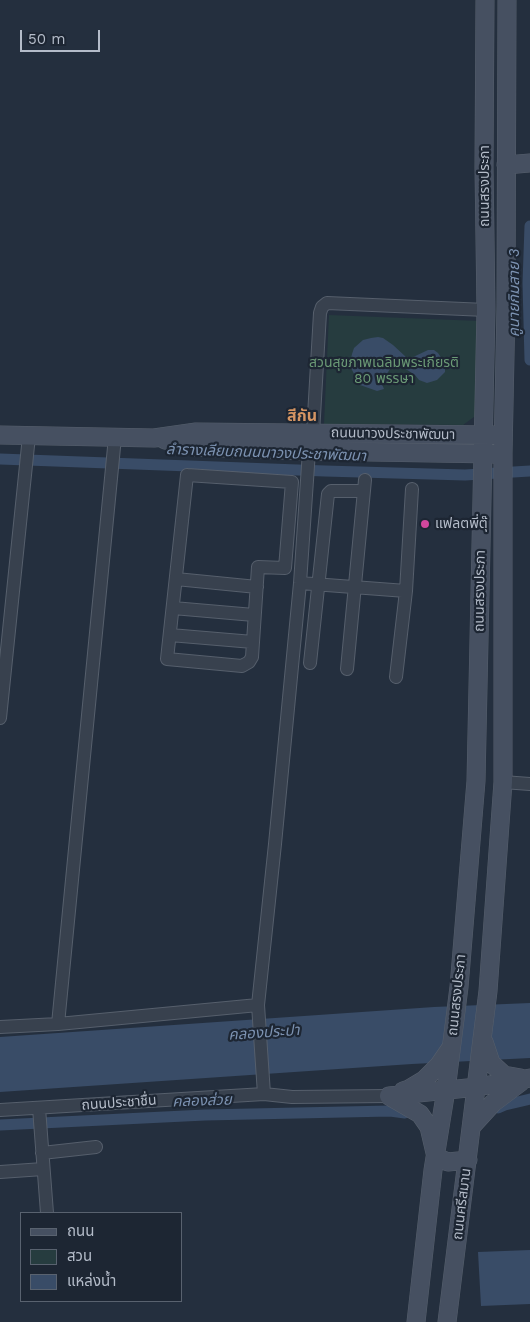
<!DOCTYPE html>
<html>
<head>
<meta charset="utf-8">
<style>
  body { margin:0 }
  #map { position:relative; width:530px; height:1322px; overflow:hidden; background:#242f3e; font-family:"Work Sans","Noto Sans Thai",sans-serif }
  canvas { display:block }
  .legend { position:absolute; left:20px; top:1212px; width:162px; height:90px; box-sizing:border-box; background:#1d2633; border:1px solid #59626f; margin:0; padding:6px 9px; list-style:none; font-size:15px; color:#b4bcc9 }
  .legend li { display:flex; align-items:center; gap:10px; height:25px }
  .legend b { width:25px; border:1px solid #59626f }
  .scale { position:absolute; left:20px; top:30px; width:80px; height:22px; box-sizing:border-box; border:2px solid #b4bcc9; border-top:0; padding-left:6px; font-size:15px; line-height:18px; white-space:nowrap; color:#b4bcc9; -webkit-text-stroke:4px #1d2633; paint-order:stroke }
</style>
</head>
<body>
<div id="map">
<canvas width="530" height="1322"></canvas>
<ul class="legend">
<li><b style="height:6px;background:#465061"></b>ถนน</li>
<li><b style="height:14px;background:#263c3f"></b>สวน</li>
<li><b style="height:14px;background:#394c67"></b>แหล่งน้ำ</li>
</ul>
<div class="scale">50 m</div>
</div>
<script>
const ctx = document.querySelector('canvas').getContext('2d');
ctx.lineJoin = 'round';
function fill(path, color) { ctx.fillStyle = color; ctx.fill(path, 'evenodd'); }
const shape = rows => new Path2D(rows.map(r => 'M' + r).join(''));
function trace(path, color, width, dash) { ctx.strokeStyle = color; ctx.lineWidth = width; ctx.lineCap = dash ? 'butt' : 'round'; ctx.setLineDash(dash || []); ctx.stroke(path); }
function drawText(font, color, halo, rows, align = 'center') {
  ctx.font = font + ' "Work Sans","Noto Sans Thai",sans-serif'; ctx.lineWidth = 4.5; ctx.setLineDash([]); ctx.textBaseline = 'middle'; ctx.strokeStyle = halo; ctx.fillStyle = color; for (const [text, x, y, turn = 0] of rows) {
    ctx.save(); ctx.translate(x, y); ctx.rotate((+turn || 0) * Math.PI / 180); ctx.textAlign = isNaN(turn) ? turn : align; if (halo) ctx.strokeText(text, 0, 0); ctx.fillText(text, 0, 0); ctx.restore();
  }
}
const green = shape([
  [329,315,480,321,478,414,463,425,324,424]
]);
const water = shape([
  [378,337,383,338,393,345,406,357,411,358,428,350,434,350,438,353,442,359,445,366,445,372,437,380,427,383,419,380,415,375,395,362,381,382,384,389,377,391,360,385,352,370,350,363,352,354,354,348,363,340,371,338],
  [530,1003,530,1058,412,1064,0,1092,0,1037,434,1007],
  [530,1250,530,1304,481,1306,478,1252]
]);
const canal = shape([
  [530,226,528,283,530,360],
  [0,459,325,471,465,475,530,471],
  [498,1108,505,1105,530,1099],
  [0,1125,205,1115,390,1111,405,1113]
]);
const street = shape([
  [313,433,320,313,322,307,327,303,486,310],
  [187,475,292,482,285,568,258,567,252,657,249,662,242,666,167,659,187,475],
  [176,579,257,587],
  [300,583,406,591,412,489],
  [173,608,254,615],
  [170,635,253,642],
  [310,663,328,494,331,491,364,491],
  [347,669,365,480],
  [396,677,406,591],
  [0,718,29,436],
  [503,782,530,784],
  [58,1024,115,437],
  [0,1027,58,1024,258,1005],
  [264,1094,258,1005,275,844,300,583,309,451],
  [39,1108,47,1213],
  [0,1110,264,1094,292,1097,389,1096],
  [42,1153,96,1147],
  [0,1172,43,1169]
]);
const secondary = shape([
  [506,165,530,163],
  [0,435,154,438,196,432,494,435],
  [165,440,196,447,309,451,493,454],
  [484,1042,491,1063,504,1075,521,1078],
  [403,1091,409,1089,424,1080,439,1065,450,1049],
  [389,1096,477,1087,530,1078],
  [389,1096,420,1114,429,1127,436,1157,448,1162,468,1160],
  [472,1126,493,1103,521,1082],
  [416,1322,433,1170,446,1090,459,987,476,781,486,310,484,167,485,0],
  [447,1322,488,991,503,782,503,454,506,306,507,0]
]);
const markers = [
  [425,524,5,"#d1479c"]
];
const streetNames = [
  ["ถนนสรงประภา",485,186,-90],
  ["ถนนนาวงประชาพัฒนา",393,434,1],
  ["ถนนสรงประภา",480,591,-89],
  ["ถนนสรงประภา",457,995,-84],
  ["ถนนประชาชื่น",119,1103,-4],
  ["ถนนศรีสมาน",462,1204,-83]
];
const parkNames = [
  ["สวนสุขภาพเฉลิมพระเกียรติ",384,363],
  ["80 พรรษา",384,379]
];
const poiNames = [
  ["แฟลตพี่ตุ๊",435,524]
];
const waterNames = [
  ["คูนายกิมสาย 3",515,293,-90],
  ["ลำรางเลียบถนนนาวงประชาพัฒนา",266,453,2],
  ["คลองประปา",264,1033,-4],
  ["คลองส่วย",202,1101,-2]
];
const quarterNames = [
  ["สีกัน",302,416]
];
fill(green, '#263c3f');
fill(water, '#394c67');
trace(canal, '#394c67', 11);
trace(street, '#565f6c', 14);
trace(secondary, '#565f6c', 19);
trace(street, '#38414e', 12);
trace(secondary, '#465061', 18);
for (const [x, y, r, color] of markers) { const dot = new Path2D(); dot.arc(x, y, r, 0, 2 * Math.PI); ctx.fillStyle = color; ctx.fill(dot); trace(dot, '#1d2633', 2); }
drawText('14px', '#b4bcc9', '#1d2633', streetNames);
drawText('14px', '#6b9a76', '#1d2633', parkNames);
drawText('14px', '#b4bcc9', '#1d2633', poiNames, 'left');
drawText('italic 15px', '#7c92b1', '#1d2633', waterNames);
drawText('bold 16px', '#d59563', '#1d2633', quarterNames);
</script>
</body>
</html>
